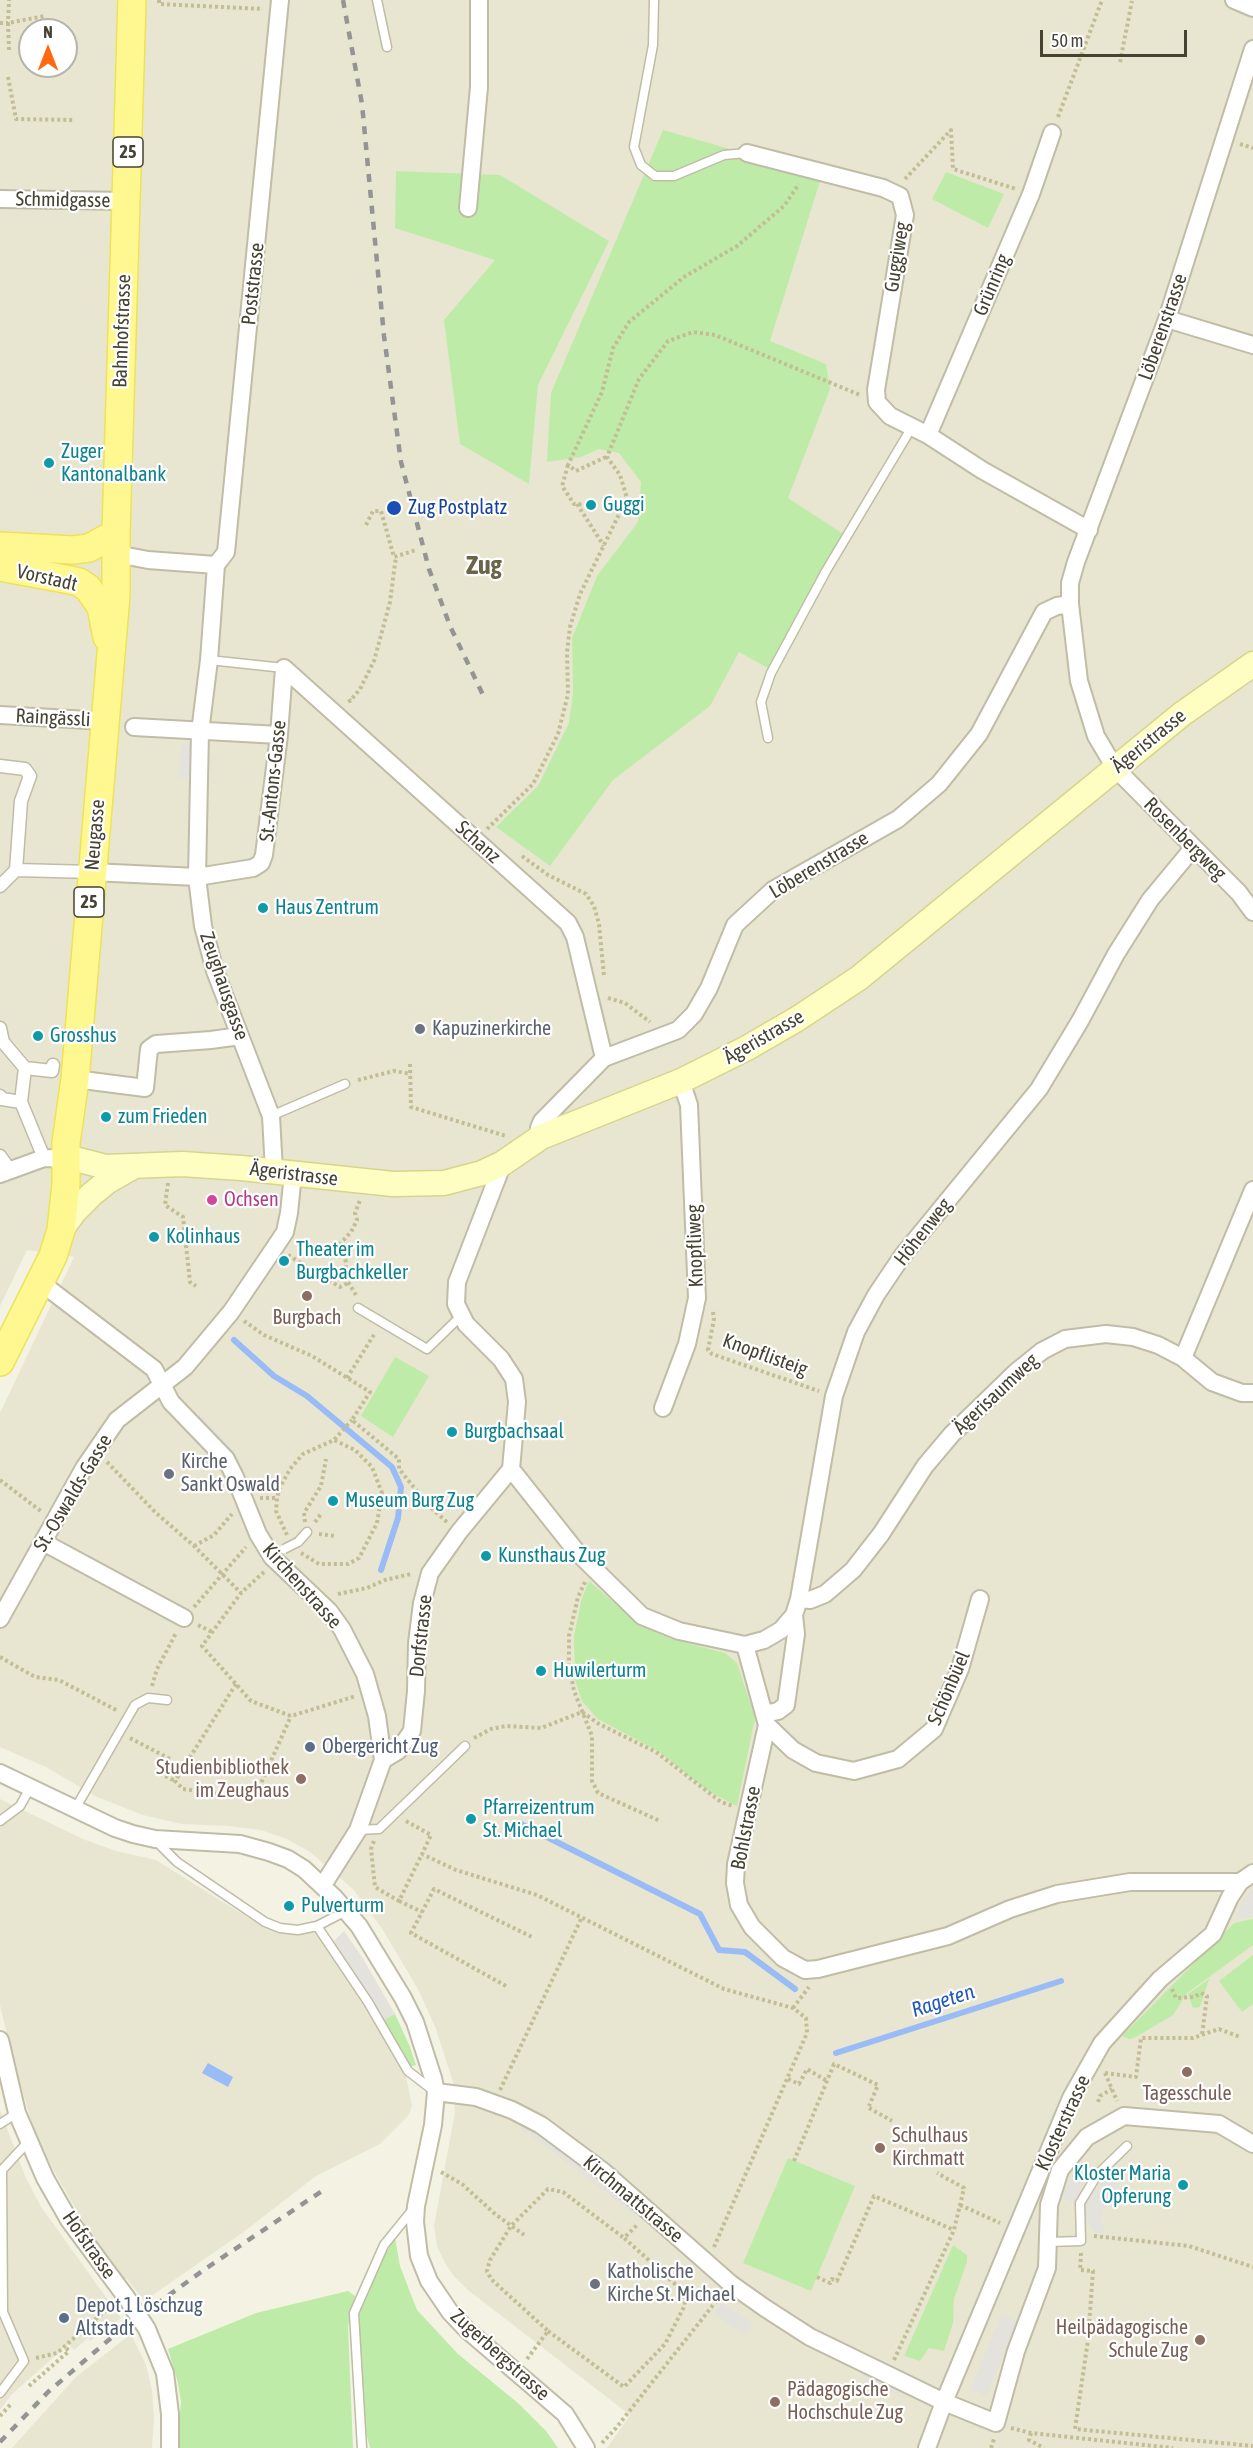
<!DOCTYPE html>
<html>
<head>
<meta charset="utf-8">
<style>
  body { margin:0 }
  #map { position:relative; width:1253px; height:2448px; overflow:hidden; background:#f3f2e3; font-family:"Asap Condensed",sans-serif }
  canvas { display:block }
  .north { position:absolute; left:18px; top:18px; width:60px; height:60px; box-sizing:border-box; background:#fff; border:2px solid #b5b4ad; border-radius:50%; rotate:0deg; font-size:16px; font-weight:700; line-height:24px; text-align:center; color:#464333 }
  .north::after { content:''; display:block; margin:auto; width:21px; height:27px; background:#ff680f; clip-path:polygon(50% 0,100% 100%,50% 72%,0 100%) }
  .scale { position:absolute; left:1040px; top:30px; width:147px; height:27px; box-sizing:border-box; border:3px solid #464333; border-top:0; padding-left:8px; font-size:18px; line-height:21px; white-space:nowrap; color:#464333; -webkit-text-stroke:4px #fff; paint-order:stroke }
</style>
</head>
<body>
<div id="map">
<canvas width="1253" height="2448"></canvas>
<div class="north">N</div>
<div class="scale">50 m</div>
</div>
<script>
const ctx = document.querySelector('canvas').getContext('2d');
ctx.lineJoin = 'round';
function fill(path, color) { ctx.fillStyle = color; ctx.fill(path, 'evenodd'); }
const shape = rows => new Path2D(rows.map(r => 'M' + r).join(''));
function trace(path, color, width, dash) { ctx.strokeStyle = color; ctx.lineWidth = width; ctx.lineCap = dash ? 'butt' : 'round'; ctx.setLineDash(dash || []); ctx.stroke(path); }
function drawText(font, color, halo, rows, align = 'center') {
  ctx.font = font + ' "Asap Condensed",sans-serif'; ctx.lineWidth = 4.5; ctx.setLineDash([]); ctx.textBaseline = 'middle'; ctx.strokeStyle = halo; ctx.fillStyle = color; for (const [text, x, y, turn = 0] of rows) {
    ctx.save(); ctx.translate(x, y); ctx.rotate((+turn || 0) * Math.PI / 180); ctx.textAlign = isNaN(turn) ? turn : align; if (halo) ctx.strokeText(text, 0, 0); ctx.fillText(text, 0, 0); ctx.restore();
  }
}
const residential = shape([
  [0,0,1253,0,1253,2448,607,2448,630,2415,468,2290,453,2275,444,2261,437,2246,434,2226,455,2112,453,2082,436,2029,419,1991,383,1930,354,1890,310,1852,287,1839,261,1830,229,1826,182,1824,143,1815,97,1797,46,1767,0,1747,0,1413,74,1257,27,1250,0,1306],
  [30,30,66,30,66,66,30,66],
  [0,1799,83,1839,116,1851,156,1860,255,1922,275,1931,291,1933,315,1929,366,2009,378,2023,406,2076,412,2106,408,2116,380,2144,316,2176,242,2233,144,2301,127,2279,124,2280,87,2228,43,2152,32,2124,12,2056,0,2005],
  [0,2110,25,2176,41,2207,121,2318,90,2341,88,2338,74,2350,69,2344,65,2347,11,2395,0,2410],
  [131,2334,146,2365,152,2390,154,2418,152,2448,12,2448,76,2377]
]);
const green = shape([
  [663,130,822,175,770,341,826,364,830,389,788,498,845,535,773,671,739,652,710,706,613,780,550,866,496,827,538,786,569,723,573,692,572,638,597,576,638,522,641,482,619,453,599,449,581,457,547,462,551,393],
  [396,171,500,175,609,241,538,385,529,484,460,444,444,320,495,260,395,228],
  [946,172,1004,194,988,228,932,199],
  [395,1357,429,1376,393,1437,361,1416],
  [589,1581,632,1618,653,1631,671,1639,725,1653,737,1663,755,1718,737,1806,708,1791,658,1751,598,1719,582,1701,575,1680,574,1636,582,1598],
  [1253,1919,1253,1945,1187,1993,1173,2015,1134,2038,1129,2039,1122,2036,1234,1923],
  [1253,1955,1253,2004,1242,2012,1219,1981],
  [1209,1979,1200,2007,1193,2008,1188,1994],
  [395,2014,410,2047,416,2065,409,2067,383,2020],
  [788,2158,855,2186,811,2291,743,2263],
  [395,2238,400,2266,417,2310,458,2354,518,2403,546,2431,558,2448,370,2448,364,2425,357,2318,377,2268],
  [953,2245,967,2255,967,2262,954,2299,953,2323,944,2351,929,2348,920,2361,904,2356],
  [348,2291,355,2296,348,2326,353,2448,177,2448,181,2402,178,2383,168,2349,256,2313]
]);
const parking = shape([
  [182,743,196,744,193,778,179,777],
  [199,1415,228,1443,238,1458,250,1489,246,1490,195,1420],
  [1253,1888,1253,1916,1235,1919,1244,1899],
  [344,1931,362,1957,395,2014,383,2020,333,1942],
  [525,2124,593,2173,635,2208,631,2212,550,2149,521,2129],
  [1078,2165,1089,2173,1073,2203,1062,2196],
  [1112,2166,1124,2175,1101,2212,1101,2221,1104,2229,1102,2233,1095,2233,1083,2213,1084,2207],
  [721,2303,753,2323,746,2335,714,2314],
  [1002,2315,1019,2322,986,2396,970,2389],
  [863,2373,907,2393,905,2398,861,2378]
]);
const water = shape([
  [208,2063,233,2077,228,2087,202,2073]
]);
const stream = shape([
  [234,1340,274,1376,307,1396,392,1467,401,1487,398,1518,381,1570],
  [519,1823,700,1914,719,1950,745,1952,795,1989],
  [836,2053,1061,1981]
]);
const path = shape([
  [159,0,159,4,263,9],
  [0,23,8,23,9,0],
  [9,50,8,23,45,16],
  [1120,62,1132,1],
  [8,77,16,119,73,120],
  [1058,117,1102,0],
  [1240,144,1253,148],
  [905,179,951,130,953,169,1016,189],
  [606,457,576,471,568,465,602,392,613,348,629,322,684,277,737,246,784,206,799,184],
  [568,465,562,486,574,504,591,505],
  [577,504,604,546],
  [366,525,373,511,381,511,394,557,416,550],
  [349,699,350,701,360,689,374,661,390,602,396,556],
  [487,829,533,784,558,734,568,694,567,652,570,627,580,594,627,498,620,475,607,457,639,379,668,341,693,332,715,335,860,395],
  [522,856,548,875,586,894,594,906,599,924,604,976],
  [608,998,625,1003,650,1022],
  [410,1064,411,1107,506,1136],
  [358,1080,394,1071,411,1074],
  [168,1183,165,1205,183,1217,190,1282,196,1286],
  [288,1255,340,1287,348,1283],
  [356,1295,345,1277,346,1262,340,1244,351,1232,357,1220,355,1213,360,1200],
  [713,1312,714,1319,708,1350,712,1354,819,1391],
  [244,1321,264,1335,312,1356,370,1392,352,1420,399,1459,399,1469,429,1506,447,1522],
  [347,1378,375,1333],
  [107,1462,155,1512,194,1546,241,1593],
  [0,1480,42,1512],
  [260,1498,276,1498],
  [305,1522,304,1513,321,1486,326,1459],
  [315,1522,321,1514],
  [319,1534,335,1536],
  [287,1535,276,1511,277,1498,279,1489,290,1469,303,1454,334,1440,352,1420],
  [194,1546,214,1535,232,1514],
  [301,1553,319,1564,348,1564,359,1558,377,1523,382,1493,372,1467,355,1450,334,1440],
  [264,1572,241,1593,202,1646,251,1701,291,1716,356,1696],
  [585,1582,578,1597,569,1636,569,1665,574,1691,592,1736,592,1781,598,1793,660,1821],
  [338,1594,367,1588,385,1580,411,1574],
  [194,1607,246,1547],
  [198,1625,212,1632],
  [0,1657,35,1677,59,1680,118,1711],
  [236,1684,175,1781,183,1789,254,1799,291,1716],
  [152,1686,157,1669,176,1633],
  [130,1738,170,1759,162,1774,175,1781],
  [474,1738,491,1729,506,1726,541,1728,582,1712,599,1724,656,1752,721,1802,733,1806],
  [406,1821,431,1835,422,1854],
  [374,1841,371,1849,375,1887,399,1901,422,1854,456,1870,537,1895,724,1989,793,2008,806,2018,807,2033,714,2247],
  [399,1901,422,1912],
  [506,1986,411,1933,434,1889,532,1937],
  [1172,1989,1176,1998,1194,1997,1201,1993,1207,1996,1202,2035],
  [793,2008,809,1987],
  [1105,2073,1136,2077,1141,2038,1193,2038,1219,2029,1240,2037],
  [1105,2073,1117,2101],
  [788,2079,799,2084,807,2069,827,2081],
  [500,2090,582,1917],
  [1098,2102,1100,2096,1112,2089],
  [869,2108,892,2121],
  [794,2161,834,2064,878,2085,869,2106],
  [441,2172,462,2184,495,2214,524,2235],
  [960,2205,1000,2223],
  [1094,2236,1189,2246,1253,2267],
  [1081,2253,1080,2270,1093,2271,1088,2340,1075,2429,1253,2446],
  [817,2277,830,2283,832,2279,837,2281,874,2196,954,2230],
  [548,2331,624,2387,665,2344,685,2305,684,2292,624,2238,638,2224],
  [36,2358,57,2353,112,2305],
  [527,2359,548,2331,491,2279,487,2271,490,2260,511,2226,548,2189,563,2192,624,2238],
  [894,2360,954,2230,964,2188,937,2173],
  [29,2386,69,2351,64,2346],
  [0,2416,12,2403],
  [1011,2428,1031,2433,1173,2448],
  [1031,2433,1029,2440,1044,2448],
  [602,2443,616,2428,721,2295],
  [991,2448,994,2439]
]);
const service = shape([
  [377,0,387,47],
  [654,0,653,45,634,147,641,165,655,176,674,176,724,155,747,153],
  [209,660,284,668],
  [768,738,761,702,771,673,826,571,912,427],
  [271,1116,345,1084],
  [358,1308,427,1349,462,1315],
  [298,1542,307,1532],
  [75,1809,135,1705,148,1698,167,1700],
  [0,1821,20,1806,30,1788],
  [358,1830,379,1829,465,1746],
  [155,1840,177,1862,265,1922,280,1928,298,1930,317,1926,368,2002,408,2071,434,2091],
  [317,1926,346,1911],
  [0,2124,17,2113],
  [1048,2242,1081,2241,1080,2203,1097,2175,1127,2146],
  [0,2393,24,2361,3,2312,2,2170,28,2142],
  [362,2448,354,2313,384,2245,414,2208]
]);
const pedestrian = shape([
  [0,766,25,769,30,776,21,801,16,870],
  [0,886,16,870,92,872],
  [0,1028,3,1042,25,1068,21,1102,44,1158],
  [25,1068,52,1071,53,1065],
  [0,1096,2,1099,21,1102],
  [0,1156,10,1170]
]);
const minor = shape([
  [1234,0,1253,8],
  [1253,49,1167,319,1076,562,1070,583,1070,604,1079,681,1096,736,1115,768,1239,893,1253,912],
  [747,153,883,188,900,196,905,215,876,390,877,402,890,416,928,435,982,470,1089,530],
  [0,199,127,201],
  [468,208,479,87,479,0],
  [1167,319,1253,345],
  [928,435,1031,194,1052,133],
  [117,554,148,560,216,565],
  [216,565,209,660,200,732,197,877,203,926,215,971,271,1116,274,1171],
  [216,565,226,552,280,0],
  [284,668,568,923,575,937,604,1058],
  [0,715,106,721],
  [134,727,279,735],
  [92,872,197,877,253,868,261,863,264,855,279,735,284,668],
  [75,1079,145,1088,149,1049,156,1044,211,1040,240,1036],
  [541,1137,539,1128,542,1121,604,1058,678,1030,694,1014,709,988,735,925,773,890,898,819,939,784,979,734,1044,612,1057,606,1070,604],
  [0,1174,44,1158,66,1159],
  [40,1282,154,1369,171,1402,226,1459,235,1477,258,1534,272,1557,329,1611,342,1629,365,1674,377,1716,383,1760,358,1830,323,1885],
  [1183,1358,1253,1190],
  [663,1408,687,1344,697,1298,689,1105,681,1081],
  [511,1469,576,1551,642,1616,679,1631,745,1645,764,1640,781,1630,794,1615,799,1599,834,1396,856,1332,876,1295,903,1255,1039,1089,1080,1021,1116,954,1150,900,1193,848],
  [43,1542,184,1618],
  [799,1599,810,1600,825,1594,853,1570,881,1534,925,1466,952,1434,1016,1372,1042,1351,1065,1339,1106,1334,1133,1337,1158,1345,1183,1358,1212,1382,1242,1393,1253,1393],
  [0,1619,84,1468,117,1420,185,1367,231,1312,275,1247,285,1232,289,1213,293,1174],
  [745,1645,767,1725,736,1864,735,1883,739,1905,752,1927,783,1958,805,1970,818,1969,948,1936,1010,1909,1057,1894,1130,1882,1240,1882,1253,1873],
  [765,1714,778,1711,786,1705,796,1634,794,1615],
  [767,1725,793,1750,816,1763,854,1771,898,1759,934,1729,960,1669,980,1599],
  [383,1760,398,1751,412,1731,416,1691,417,1643,422,1603,430,1573,459,1532,511,1469,517,1402,514,1379,501,1359,466,1324,456,1304,457,1282,503,1163],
  [0,1773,115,1828,133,1834,155,1839,240,1844,269,1852,288,1859,304,1869,334,1897,359,1926,403,1998,415,2022,433,2078,436,2092,433,2125,416,2206,415,2222,419,2256,429,2281,450,2312,467,2330,565,2414,586,2448],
  [0,2040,17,2113,45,2178,69,2220,126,2297],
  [436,2092,476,2097,512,2110,541,2125,604,2172,731,2284,765,2308,810,2337,944,2402,996,2423,1016,2351,1047,2268,1049,2205,1060,2170,1087,2137,1124,2116,1219,2124,1253,2144],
  [147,2329,165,2373,170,2414,170,2448],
  [927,2448,944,2402,1071,2098,1102,2043,1160,1979,1213,1934,1230,1897,1240,1882]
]);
const secondary = shape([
  [66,1159,79,1160,106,1167,182,1164,241,1168,393,1184,444,1183,482,1173,503,1163,541,1137,681,1081,747,1048,797,1019,859,978,1182,714,1253,664],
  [61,1230,75,1211,92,1194,108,1181,131,1168]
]);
const primary = shape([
  [0,546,73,550,89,548,116,533],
  [0,567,65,579,79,582,88,588,101,607,107,637],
  [0,1362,53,1256,61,1230,66,1184,66,1143,75,1079,116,595,116,533,132,0]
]);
const rail = shape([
  [343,0,362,104,384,336,401,462,429,569,450,626,484,697],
  [0,2442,48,2392,118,2332,205,2269,325,2189]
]);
const serviceBridge = shape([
  [284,1549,298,1542]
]);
const minorBridge = shape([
  [126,2297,147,2329]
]);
const markers = [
  [49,463,6,"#0f9aa8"],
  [591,505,6,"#0f9aa8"],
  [394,508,8,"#1a4fb4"],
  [263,908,6,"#0f9aa8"],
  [420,1029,6,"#6b7280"],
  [38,1036,6,"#0f9aa8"],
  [106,1117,6,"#0f9aa8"],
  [212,1200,6,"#d1479c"],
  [154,1237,6,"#0f9aa8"],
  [284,1261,6,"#0f9aa8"],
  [307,1296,6,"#8d6e63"],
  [452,1432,6,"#0f9aa8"],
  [169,1474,6,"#6b7280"],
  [333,1501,6,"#0f9aa8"],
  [486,1556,6,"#0f9aa8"],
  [541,1671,6,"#0f9aa8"],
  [310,1747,6,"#5c6f8a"],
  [301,1779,6,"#8d6e63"],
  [471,1819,6,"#0f9aa8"],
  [289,1906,6,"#0f9aa8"],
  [1187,2072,6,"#8d6e63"],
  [880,2148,6,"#8d6e63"],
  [1183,2185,6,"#0f9aa8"],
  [595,2284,6,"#6b7280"],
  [64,2318,6,"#5c6f8a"],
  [1200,2340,6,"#8d6e63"],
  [775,2402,6,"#8d6e63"]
];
const shields = [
  [128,152,30],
  [89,902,30]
];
const shieldNames = [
  ["25",128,152],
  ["25",89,902]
];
const streetNames = [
  ["Schmidgasse",63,200,1],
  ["Guggiweg",897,257,-81],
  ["Poststrasse",253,284,-84],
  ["Grünring",992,285,-67],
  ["Löberenstrasse",1163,327,-71],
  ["Bahnhofstrasse",122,331,-88],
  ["Vorstadt",47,578,13],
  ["Raingässli",53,718,3],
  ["Ägeristrasse",1149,741,-39],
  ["St.-Antons-Gasse",273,781,-84],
  ["Neugasse",95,835,-85],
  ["Rosenbergweg",1185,839,45],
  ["Schanz",478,842,42],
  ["Löberenstrasse",819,865,-31],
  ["Zeughausgasse",224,986,71],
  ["Ägeristrasse",764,1037,-30],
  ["Ägeristrasse",294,1174,7],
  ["Höhenweg",923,1232,-52],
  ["Knopfliweg",695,1246,-92],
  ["Knopflisteig",765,1355,20],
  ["Ägerisaumweg",996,1394,-43],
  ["St.-Oswalds-Gasse",73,1493,-59],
  ["Kirchenstrasse",302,1586,48],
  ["Dorfstrasse",421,1636,-84],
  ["Schönbüel",949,1688,-67],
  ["Bohlstrasse",746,1828,-79],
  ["Klosterstrasse",1063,2123,-65],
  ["Kirchmattstrasse",633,2199,40],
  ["Hofstrasse",89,2245,55],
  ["Zugerbergstrasse",500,2355,42]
];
const cultureNames = [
  ["Zuger",61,452],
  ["Kantonalbank",61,475],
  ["Guggi",603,505],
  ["Haus Zentrum",275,908],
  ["Grosshus",50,1036],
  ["zum Frieden",118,1117],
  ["Kolinhaus",166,1237],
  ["Theater im",296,1250],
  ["Burgbachkeller",296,1273],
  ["Burgbachsaal",464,1432],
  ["Museum Burg Zug",345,1501],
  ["Kunsthaus Zug",498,1556],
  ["Huwilerturm",553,1671],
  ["Pfarreizentrum",483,1808],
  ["St. Michael",483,1831],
  ["Pulverturm",301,1906],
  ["Kloster Maria",1171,2174,"right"],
  ["Opferung",1171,2197,"right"]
];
const transitNames = [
  ["Zug Postplatz",408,508]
];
const worshipNames = [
  ["Kapuzinerkirche",432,1029],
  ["Kirche",181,1462],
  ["Sankt Oswald",181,1485],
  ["Katholische",607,2272],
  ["Kirche St. Michael",607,2295]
];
const hotelNames = [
  ["Ochsen",224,1200]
];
const educationNames = [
  ["Burgbach",307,1318],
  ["Studienbibliothek",289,1768,"right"],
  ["im Zeughaus",289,1791,"right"],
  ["Tagesschule",1187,2094],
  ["Schulhaus",892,2136,"left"],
  ["Kirchmatt",892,2159,"left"],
  ["Heilpädagogische",1188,2328,"right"],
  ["Schule Zug",1188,2351,"right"],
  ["Pädagogische",787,2390,"left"],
  ["Hochschule Zug",787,2413,"left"]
];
const serviceNames = [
  ["Obergericht Zug",322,1747],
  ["Depot 1 Löschzug",76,2306],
  ["Altstadt",76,2329]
];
const waterNames = [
  ["Rageten",943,2001,-18]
];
const districtNames = [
  ["Zug",484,566]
];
fill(residential, '#e8e6d1');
fill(green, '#beeca8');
fill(parking, '#e3e2dc');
fill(water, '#99bcf7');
trace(stream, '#99bcf7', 6);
trace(service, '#c0bca5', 11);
trace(pedestrian, '#c0bca5', 15);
trace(minor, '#c0bca5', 20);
trace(secondary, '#d7d48e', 27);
trace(primary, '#eee257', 30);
trace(path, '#c3bd95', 4, [3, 3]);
trace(service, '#fff', 8);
trace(pedestrian, '#fff', 12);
trace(minor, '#fff', 16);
trace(secondary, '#fffec2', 24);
trace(primary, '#fff891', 27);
trace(rail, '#949494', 4.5, [8, 8]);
trace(serviceBridge, '#c0bca5', 11, []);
trace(minorBridge, '#c0bca5', 20, []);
trace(serviceBridge, '#fff', 8);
trace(minorBridge, '#fff', 16);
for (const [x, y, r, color] of markers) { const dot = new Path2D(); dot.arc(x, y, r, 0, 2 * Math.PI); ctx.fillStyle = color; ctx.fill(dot); trace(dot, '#fff', 2); }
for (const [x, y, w] of shields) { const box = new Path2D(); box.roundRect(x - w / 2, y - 15, w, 30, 4.5); ctx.fillStyle = '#fff'; ctx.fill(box); trace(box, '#464333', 1.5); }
drawText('bold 18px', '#464333', null, shieldNames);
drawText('20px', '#464333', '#fff', streetNames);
drawText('20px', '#0d838f', '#fff', cultureNames, 'left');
drawText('20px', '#164399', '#fff', transitNames, 'left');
drawText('20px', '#5b616d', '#fff', worshipNames, 'left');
drawText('20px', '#b23c85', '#fff', hotelNames, 'left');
drawText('20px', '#785e54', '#fff', educationNames);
drawText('20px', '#4e5e75', '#fff', serviceNames, 'left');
drawText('italic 21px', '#2359bb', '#fff', waterNames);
drawText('bold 26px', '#6a6449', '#fff', districtNames);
</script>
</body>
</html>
